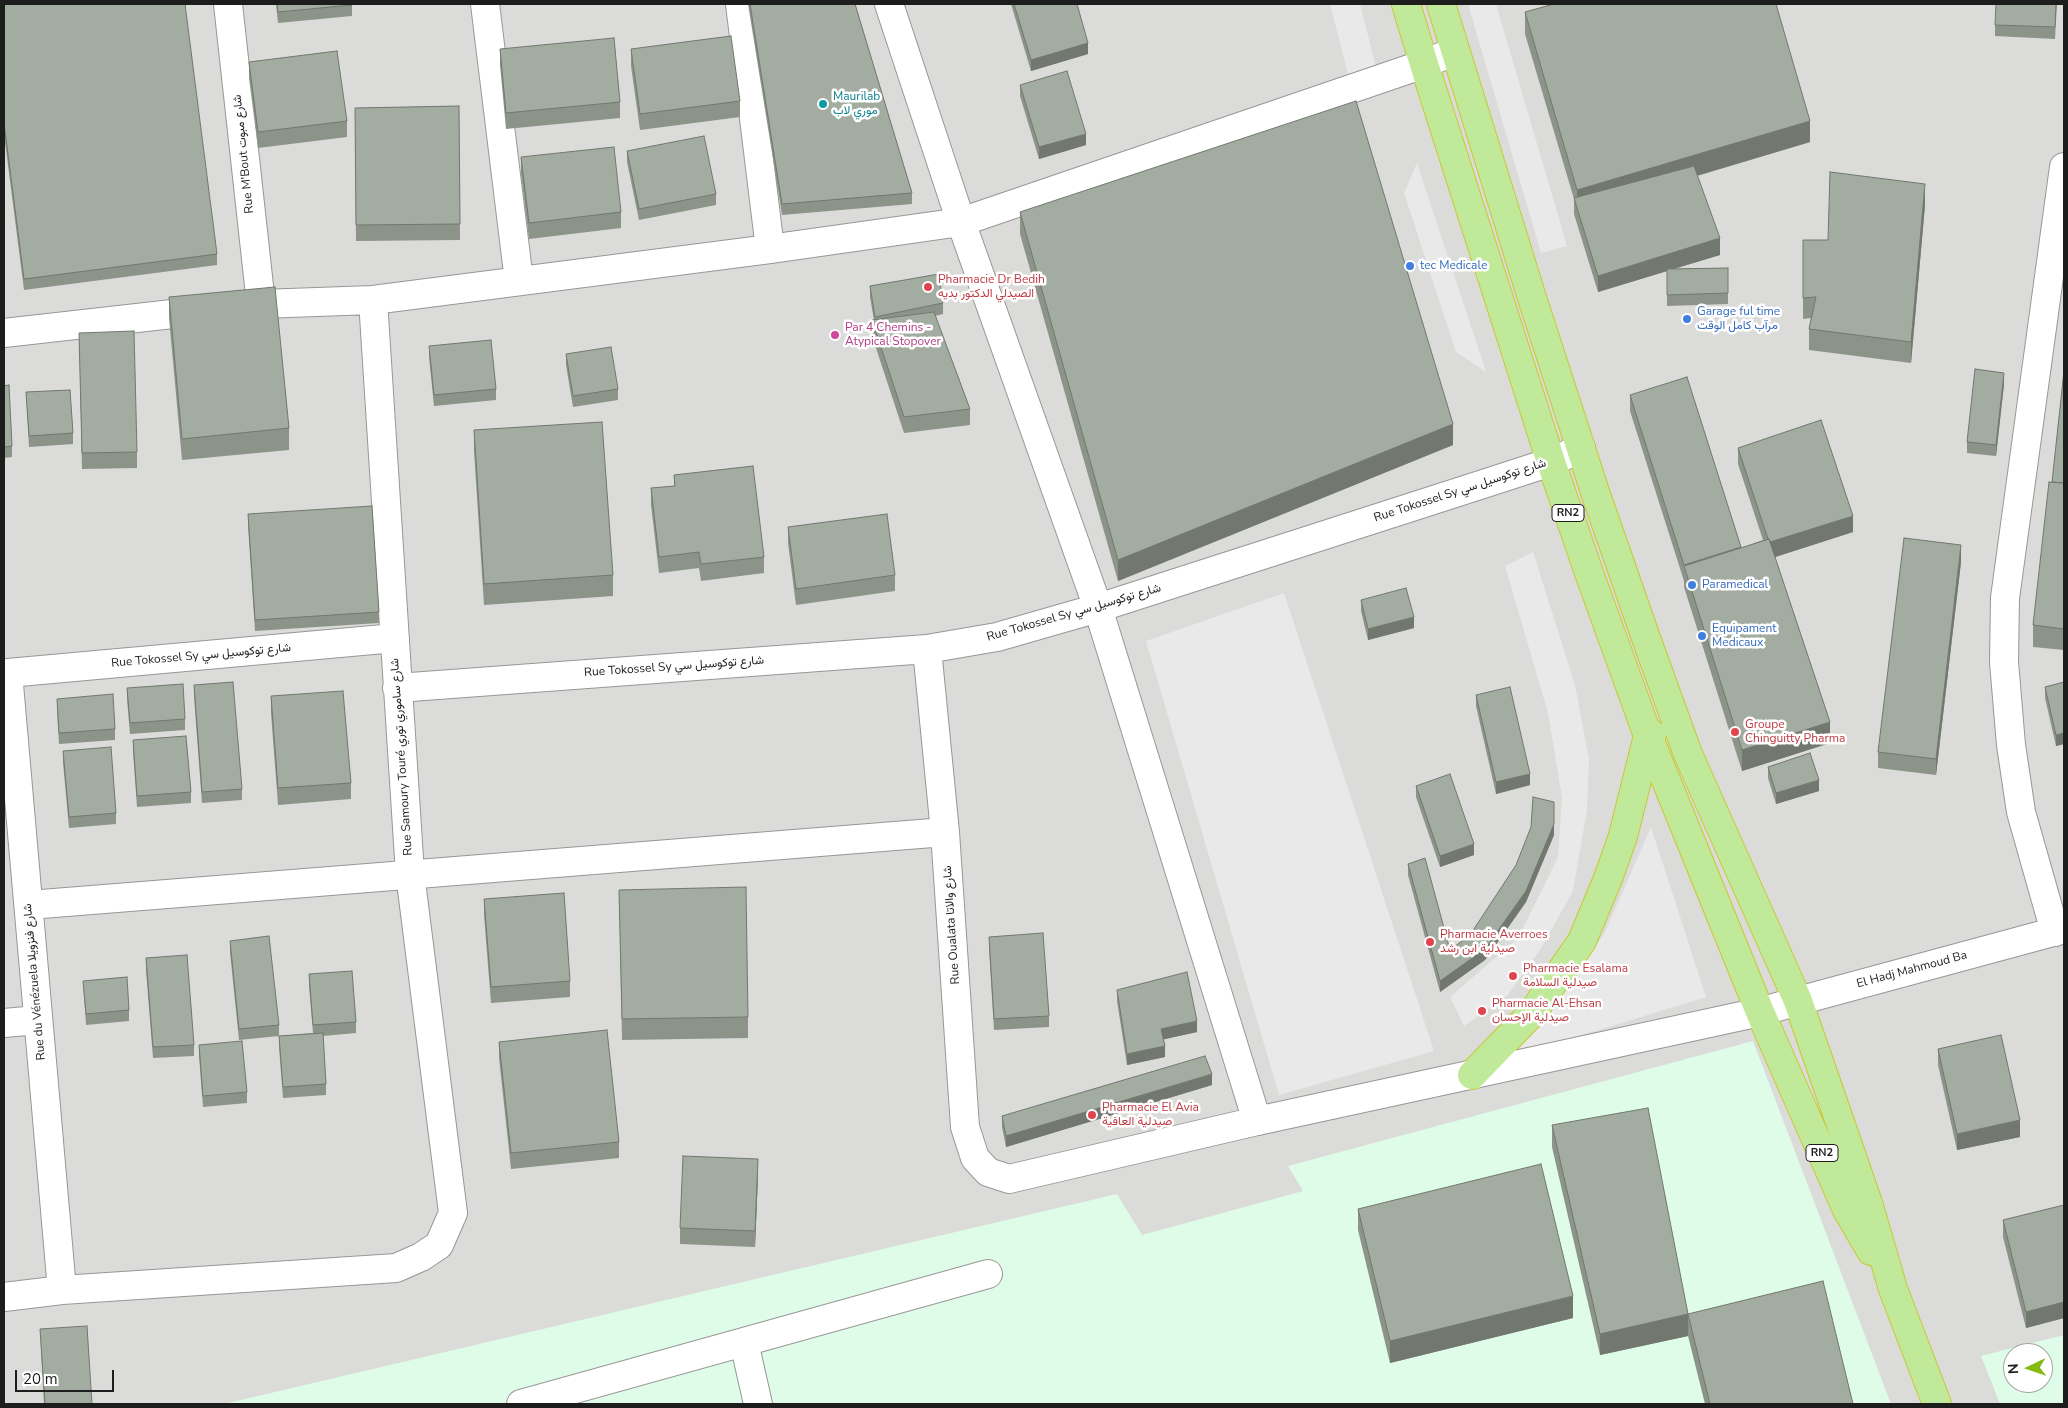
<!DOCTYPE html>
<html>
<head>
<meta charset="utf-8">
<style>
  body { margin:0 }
  #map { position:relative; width:2068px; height:1408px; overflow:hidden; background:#e4eee4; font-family:"Nunito Sans",sans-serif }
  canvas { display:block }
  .frame { position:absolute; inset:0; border:5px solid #1d1d1d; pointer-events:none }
  .north { position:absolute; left:2003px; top:1343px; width:50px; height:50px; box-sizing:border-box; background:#fff; border:1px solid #a5a5a5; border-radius:50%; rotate:267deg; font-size:14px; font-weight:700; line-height:20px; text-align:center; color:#1d1d1d }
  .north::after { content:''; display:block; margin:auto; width:18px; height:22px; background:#85bb10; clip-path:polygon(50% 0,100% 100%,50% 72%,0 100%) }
  .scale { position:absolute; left:15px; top:1370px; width:99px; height:22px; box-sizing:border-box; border:2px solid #1d1d1d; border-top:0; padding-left:6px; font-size:15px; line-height:18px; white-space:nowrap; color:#1d1d1d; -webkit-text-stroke:4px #fff; paint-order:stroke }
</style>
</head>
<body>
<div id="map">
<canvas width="2068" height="1408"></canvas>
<div class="frame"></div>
<div class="north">N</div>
<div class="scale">20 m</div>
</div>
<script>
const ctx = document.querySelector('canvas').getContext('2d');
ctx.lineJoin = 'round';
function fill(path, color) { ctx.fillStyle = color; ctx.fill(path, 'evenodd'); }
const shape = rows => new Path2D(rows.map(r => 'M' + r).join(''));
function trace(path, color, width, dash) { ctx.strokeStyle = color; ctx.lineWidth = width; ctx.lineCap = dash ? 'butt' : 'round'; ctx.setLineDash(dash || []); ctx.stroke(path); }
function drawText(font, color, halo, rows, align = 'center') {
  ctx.font = font + ' "Nunito Sans",Vazirmatn,sans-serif'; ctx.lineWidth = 5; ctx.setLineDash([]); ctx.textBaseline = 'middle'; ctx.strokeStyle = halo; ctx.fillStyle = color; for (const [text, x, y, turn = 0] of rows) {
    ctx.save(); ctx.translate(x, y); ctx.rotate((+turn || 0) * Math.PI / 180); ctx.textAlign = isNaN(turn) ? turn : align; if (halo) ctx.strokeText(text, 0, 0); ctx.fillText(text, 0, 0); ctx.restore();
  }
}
const residential = shape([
  [4,4,2064,4,2064,1404,4,1404],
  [2013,1353,2043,1353,2043,1383,2013,1383]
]);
const education = shape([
  [1753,1041,1891,1404,224,1404,1117,1194,1142,1235,1303,1191,1288,1166],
  [2064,1335,2064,1404,2000,1404,1981,1356],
  [2013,1353,2043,1353,2043,1383,2013,1383]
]);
const parking = shape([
  [1330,4,1360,4,1376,67,1348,74],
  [1468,4,1496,4,1567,246,1541,253],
  [1417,163,1486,372,1456,352,1404,193],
  [1533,552,1575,685,1589,760,1587,810,1573,891,1540,950,1507,996,1464,1026,1450,997,1518,938,1558,857,1562,798,1548,713,1505,566],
  [1284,593,1434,1051,1279,1095,1146,641],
  [1651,827,1706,997,1504,1059,1531,1034,1551,1010,1572,983,1605,932]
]);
const minor = shape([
  [228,4,261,304],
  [485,4,519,281],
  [740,4,770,249],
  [4,333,261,304,373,300,770,249,961,222,1424,64,1455,51],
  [927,649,945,832,965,1127,975,1158,988,1172,1009,1179,1257,1121],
  [397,688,927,649,997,637,1098,608,1477,486,1551,462,1581,448],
  [29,905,945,832],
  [2055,932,2021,812,2011,745,2004,662,2005,598,2064,167],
  [1798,1001,2064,929],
  [4,1023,38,1020],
  [62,1290,8,673,395,638],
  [4,1297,62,1290,396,1268,421,1257,439,1245,453,1213,410,874,373,300],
  [744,1342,758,1404],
  [521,1404,988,1274]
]);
const tertiary = shape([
  [889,4,961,222,1098,608,1257,1121,1760,1012,1798,1001]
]);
const trunk = shape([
  [1406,4,1424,64,1551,462,1589,573,1648,736,1760,1012,1847,1210,1871,1251],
  [1441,4,1532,298,1595,492,1646,638,1688,754,1798,1001,1868,1203,1893,1289,1937,1404],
  [1472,1075,1533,1012,1582,941,1609,876,1623,836,1648,736,1652,734]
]);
const wall = shape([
  [4,4,217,254,217,265,24,290,4,134],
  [276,4,352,4,352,16,278,23],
  [748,4,855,4,912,193,912,204,782,215],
  [1011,4,1077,4,1088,54,1031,71],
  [2057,4,2055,39,1995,36,1995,25],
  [1525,12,1810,142,1697,176,1720,255,1672,269,1728,268,1728,304,1667,306,1667,271,1598,292,1574,214,1574,199,1525,34],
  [500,49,620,102,620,118,506,129,500,65],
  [631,49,740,101,740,117,640,130,631,66],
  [249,62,347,121,347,137,258,148,249,78],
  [1020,85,1086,145,1039,159,1020,96],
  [459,106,460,240,356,241,355,108],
  [627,151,716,194,716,205,639,220,627,162],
  [521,157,621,212,621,228,529,239,521,174],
  [1925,205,1911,363,1809,350,1809,329,1811,318,1803,319,1803,240,1828,240],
  [1020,212,1453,445,1118,581,1020,234],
  [870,286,943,303,943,314,935,316,970,409,970,425,904,433,872,336,872,320,874,320,870,297],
  [169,297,289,428,289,450,182,460,169,318],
  [79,333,137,452,137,468,82,469],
  [429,346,496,389,496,400,434,406,429,357],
  [566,354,618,389,618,400,573,407,566,365],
  [2064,371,2064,650,2033,647,2033,625,2052,482],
  [2004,384,1996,456,1967,453,1967,442],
  [4,386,12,446,12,457,4,458],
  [26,392,73,433,73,444,29,447],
  [1630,395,1741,548,1763,540,1738,464,1738,448,1853,532,1775,557,1830,743,1742,771,1684,587,1684,581,1630,411],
  [474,430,613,575,613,596,484,605,474,451],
  [674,475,764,557,764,573,701,581,699,568,659,573,651,505,651,488,674,486],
  [248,514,379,612,379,623,255,631,248,525],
  [788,527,895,575,895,591,796,605,788,543],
  [1961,562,1936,775,1878,768,1878,752],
  [1361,600,1414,628,1368,640,1361,611],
  [2064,682,2064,744,2056,746,2045,698,2045,687],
  [194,685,242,789,242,800,202,803,194,697],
  [127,688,185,719,185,730,130,734,127,699],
  [1476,695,1530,785,1496,794,1476,706],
  [271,696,351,783,351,799,278,805,271,713],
  [57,699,115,729,115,740,59,744,57,710],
  [133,740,191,792,191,803,137,807,133,751],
  [63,751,116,813,116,824,69,828,63,762],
  [1768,767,1819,791,1776,804,1768,778],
  [1416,786,1474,855,1440,867,1416,797],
  [1554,835,1526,902,1485,960,1440,992,1408,875,1408,864,1450,950,1470,935],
  [619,890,748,1017,748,1038,622,1040],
  [484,899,570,981,570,997,491,1003,484,915],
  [989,937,1049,1016,1049,1027,994,1030,989,948],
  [230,941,279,1025,279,1036,239,1040,230,952],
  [146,958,194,1045,194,1056,153,1058,146,970],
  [309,974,356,1022,356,1033,323,1036,326,1084,326,1095,283,1098,279,1047,279,1036,313,1033,309,986],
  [83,981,129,1010,129,1021,86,1025],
  [1117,990,1197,1032,1164,1039,1165,1057,1127,1065,1117,1001],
  [499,1042,619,1142,619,1158,511,1169,499,1058],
  [199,1045,247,1092,247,1103,203,1107,199,1056],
  [1938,1049,2020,1137,1957,1150,1938,1065],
  [1212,1085,1006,1147,1002,1127,1002,1116],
  [1552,1125,1688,1314,1853,1404,1705,1404,1688,1336,1600,1355,1552,1147],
  [758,1176,755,1247,680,1244,680,1228],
  [2064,1205,2064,1318,2026,1328,2003,1237,2003,1220],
  [1358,1209,1573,1318,1390,1363,1358,1230],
  [40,1329,92,1404,44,1404]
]);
const shadedWall = shape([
  [1088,43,1088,54,1031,71,1031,60],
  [1810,121,1810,142,1578,211,1577,190],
  [1086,134,1086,145,1039,159,1039,147],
  [1925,184,1925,205,1911,363,1911,342],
  [1720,238,1720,255,1598,292,1598,276],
  [2004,373,2004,384,1996,456,1996,445],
  [1453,424,1453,445,1118,581,1118,560],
  [1853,516,1853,532,1769,559,1769,542],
  [1961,545,1961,562,1936,775,1936,759],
  [1414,617,1414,628,1368,640,1368,629],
  [1830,722,1830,743,1742,771,1742,750],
  [2064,733,2064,744,2056,746,2056,735],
  [1530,774,1530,785,1496,794,1496,782],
  [1819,780,1819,791,1776,804,1776,793],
  [1554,824,1554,835,1526,902,1485,960,1440,992,1440,981],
  [1474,844,1474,855,1440,867,1440,856],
  [1197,1021,1197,1032,1161,1040,1161,1029],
  [1165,1046,1165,1057,1127,1065,1127,1054],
  [1212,1074,1212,1085,1006,1147,1006,1136],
  [2020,1120,2020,1137,1957,1150,1957,1134],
  [758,1159,758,1176,755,1247,755,1231],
  [1573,1296,1573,1318,1390,1363,1390,1341],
  [2064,1302,2064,1318,2026,1328,2026,1312],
  [1688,1314,1688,1336,1600,1355,1600,1334]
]);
const building = shape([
  [4,4,185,4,217,254,24,279,4,123,4,4],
  [277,4,352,4,352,5,278,12,277,4],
  [750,4,855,4,912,193,782,204,750,4],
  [1014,4,1077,4,1088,43,1031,60,1014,4],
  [1554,4,1776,4,1810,121,1577,190,1525,12,1554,4],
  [1996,4,2056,4,2055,27,1995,25,1996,4],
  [731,36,740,101,640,114,631,49,731,36],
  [614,38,620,102,506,113,500,49,614,38],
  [337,51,347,121,258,132,249,62,337,51],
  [1067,71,1086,134,1039,147,1020,85,1067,71],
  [1356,101,1453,424,1118,560,1020,212,1356,101],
  [459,106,460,224,356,225,355,108,459,106],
  [704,136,716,194,639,209,627,151,704,136],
  [614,147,621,212,529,223,521,157,614,147],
  [1694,166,1720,238,1598,276,1574,198,1694,166],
  [1830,172,1925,184,1911,342,1809,329,1816,297,1803,298,1803,240,1828,240,1830,172],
  [1728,268,1728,293,1667,295,1667,269,1728,268],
  [939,274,943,303,875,317,870,286,939,274],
  [275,287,289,428,182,439,169,297,275,287],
  [934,312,970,409,904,417,872,320,934,312],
  [134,331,137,452,82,453,79,333,134,331],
  [491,340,496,389,434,395,429,346,491,340],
  [611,347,618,389,573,396,566,354,611,347],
  [1975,369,2004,373,1996,445,1967,442,1975,369],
  [2064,371,2064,483,2052,482,2064,371],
  [1687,377,1741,547,1684,565,1630,395,1687,377],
  [9,385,12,446,4,447,4,386,9,385],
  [70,390,73,433,29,436,26,392,70,390],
  [1821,420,1853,516,1770,542,1769,539,1768,539,1738,448,1821,420],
  [602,422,613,575,484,584,474,430,602,422],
  [753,466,764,557,701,564,699,552,659,557,651,488,675,486,674,475,753,466],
  [2049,482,2064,483,2064,629,2033,625,2049,482],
  [372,506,379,612,255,620,248,514,372,506],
  [887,514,895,575,796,589,788,527,887,514],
  [1904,538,1961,545,1936,759,1878,752,1904,538],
  [1769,539,1830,722,1742,750,1684,566,1769,539],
  [1406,588,1414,617,1368,629,1361,600,1406,588],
  [233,682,242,789,202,792,194,685,233,682],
  [2064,682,2064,733,2056,735,2045,687,2064,682],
  [183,684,185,719,130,723,127,688,183,684],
  [1510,687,1530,774,1496,782,1476,695,1510,687],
  [343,691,351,783,278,788,271,696,343,691],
  [113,694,115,729,59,733,57,699,113,694],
  [186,736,191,792,137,796,133,740,186,736],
  [111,747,116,813,69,817,63,751,111,747],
  [1810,753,1819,780,1776,793,1768,767,1810,753],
  [1450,774,1474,844,1440,856,1416,786,1450,774],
  [1533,797,1554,802,1554,824,1526,891,1485,949,1440,981,1408,864,1425,858,1450,950,1470,935,1516,865,1531,827,1533,797],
  [746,887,748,1017,622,1019,619,890,746,887],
  [564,893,570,981,491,987,484,899,564,893],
  [1043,933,1049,1016,994,1019,989,937,1043,933],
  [269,936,279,1025,239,1029,230,941,269,936],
  [187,955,194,1045,153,1047,146,958,187,955],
  [352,971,356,1022,313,1025,309,974,352,971],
  [1187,972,1197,1021,1161,1029,1165,1046,1127,1054,1117,990,1187,972],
  [127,977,129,1010,86,1014,83,981,127,977],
  [607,1030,619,1142,511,1153,499,1042,607,1030],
  [323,1033,326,1084,283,1087,279,1036,323,1033],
  [2001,1035,2020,1120,1957,1134,1938,1049,2001,1035],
  [242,1041,247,1092,203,1096,199,1045,242,1041],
  [1205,1056,1212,1074,1006,1136,1002,1116,1205,1056],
  [1648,1108,1688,1314,1600,1334,1552,1125,1648,1108],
  [683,1156,758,1159,755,1231,680,1228,683,1156],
  [1541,1164,1573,1296,1390,1341,1358,1209,1541,1164],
  [2064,1205,2064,1302,2026,1312,2003,1220,2064,1205],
  [1823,1281,1853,1404,1710,1404,1688,1314,1823,1281],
  [87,1326,92,1404,45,1404,40,1329,87,1326]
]);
const markers = [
  [823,104,5,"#0f9aa8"],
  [1410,266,5,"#3f7fe0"],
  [928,287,5,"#e0444e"],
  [1687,319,5,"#3f7fe0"],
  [835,335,5,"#d1479c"],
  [1692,585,5,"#3f7fe0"],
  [1702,636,5,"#3f7fe0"],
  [1735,732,5,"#e0444e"],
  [1430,942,5,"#e0444e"],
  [1513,976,5,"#e0444e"],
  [1482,1011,5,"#e0444e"],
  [1092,1115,5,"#e0444e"]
];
const shields = [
  [1568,513,32],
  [1822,1153,32]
];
const shieldNames = [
  ["RN2",1568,513],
  ["RN2",1822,1153]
];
const cultureNames = [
  ["Maurilab",833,97],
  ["موري لاب",833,111]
];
const streetNames = [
  ["Rue M'Bout شارع مبوت",244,154,-96],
  ["Rue Tokossel Sy شارع توكوسيل سي",1460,491,-18],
  ["Rue Tokossel Sy شارع توكوسيل سي",1074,613,-16],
  ["Rue Tokossel Sy شارع توكوسيل سي",201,656,-5],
  ["Rue Tokossel Sy شارع توكوسيل سي",674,667,-4],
  ["Rue Samoury Touré شارع ساموري توري",402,757,-94],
  ["Rue Oualata شارع والاتا",952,925,-94],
  ["El Hadj Mahmoud Ba",1912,970,-15],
  ["Rue du Vénézuela شارع فنزويلا",35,982,-95]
];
const shopNames = [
  ["tec Medicale",1420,266],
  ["Garage ful time",1697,312],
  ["مرآب كامل الوقت",1697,326],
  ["Paramedical",1702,585],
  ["Equipament",1712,629],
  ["Medicaux",1712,643]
];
const healthNames = [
  ["Pharmacie Dr Bedih",938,280],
  ["الصيدلي الدكتور بديه",938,294],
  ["Groupe",1745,725],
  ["Chinguitty Pharma",1745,739],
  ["Pharmacie Averroes",1440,935],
  ["صيدلية ابن رشد",1440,949],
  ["Pharmacie Esalama",1523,969],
  ["صيدلية السلامة",1523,983],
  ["Pharmacie Al-Ehsan",1492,1004],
  ["صيدلية الإحسان",1492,1018],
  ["Pharmacie El Avia",1102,1108],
  ["صيدلية العافية",1102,1122]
];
const hotelNames = [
  ["Par 4 Chemins -",845,328],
  ["Atypical Stopover",845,342]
];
fill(residential, '#dbdbda');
fill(education, '#defce8');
fill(parking, '#e9e9e9');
trace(minor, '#979797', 30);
trace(tertiary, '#979797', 30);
trace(trunk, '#cbc732', 30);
trace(minor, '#fff', 28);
trace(tertiary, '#fff', 28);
trace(trunk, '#c0ea9a', 28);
fill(wall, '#8c948a');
fill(shadedWall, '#727870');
fill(building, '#a3aca0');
trace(building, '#727870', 1);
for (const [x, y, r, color] of markers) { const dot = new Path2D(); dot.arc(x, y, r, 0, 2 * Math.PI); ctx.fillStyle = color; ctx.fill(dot); trace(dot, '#fff', 2); }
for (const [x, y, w] of shields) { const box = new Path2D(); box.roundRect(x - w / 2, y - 8.5, w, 17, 4); ctx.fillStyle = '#fff'; ctx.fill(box); trace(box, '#1d1d1d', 1); }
drawText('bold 11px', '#1d1d1d', null, shieldNames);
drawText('12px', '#0d838f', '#fff', cultureNames, 'left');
drawText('12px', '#1d1d1d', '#fff', streetNames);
drawText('12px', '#366cbe', '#fff', shopNames, 'left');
drawText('12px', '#be3a42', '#fff', healthNames, 'left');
drawText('12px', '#b23c85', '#fff', hotelNames, 'left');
</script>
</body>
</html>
